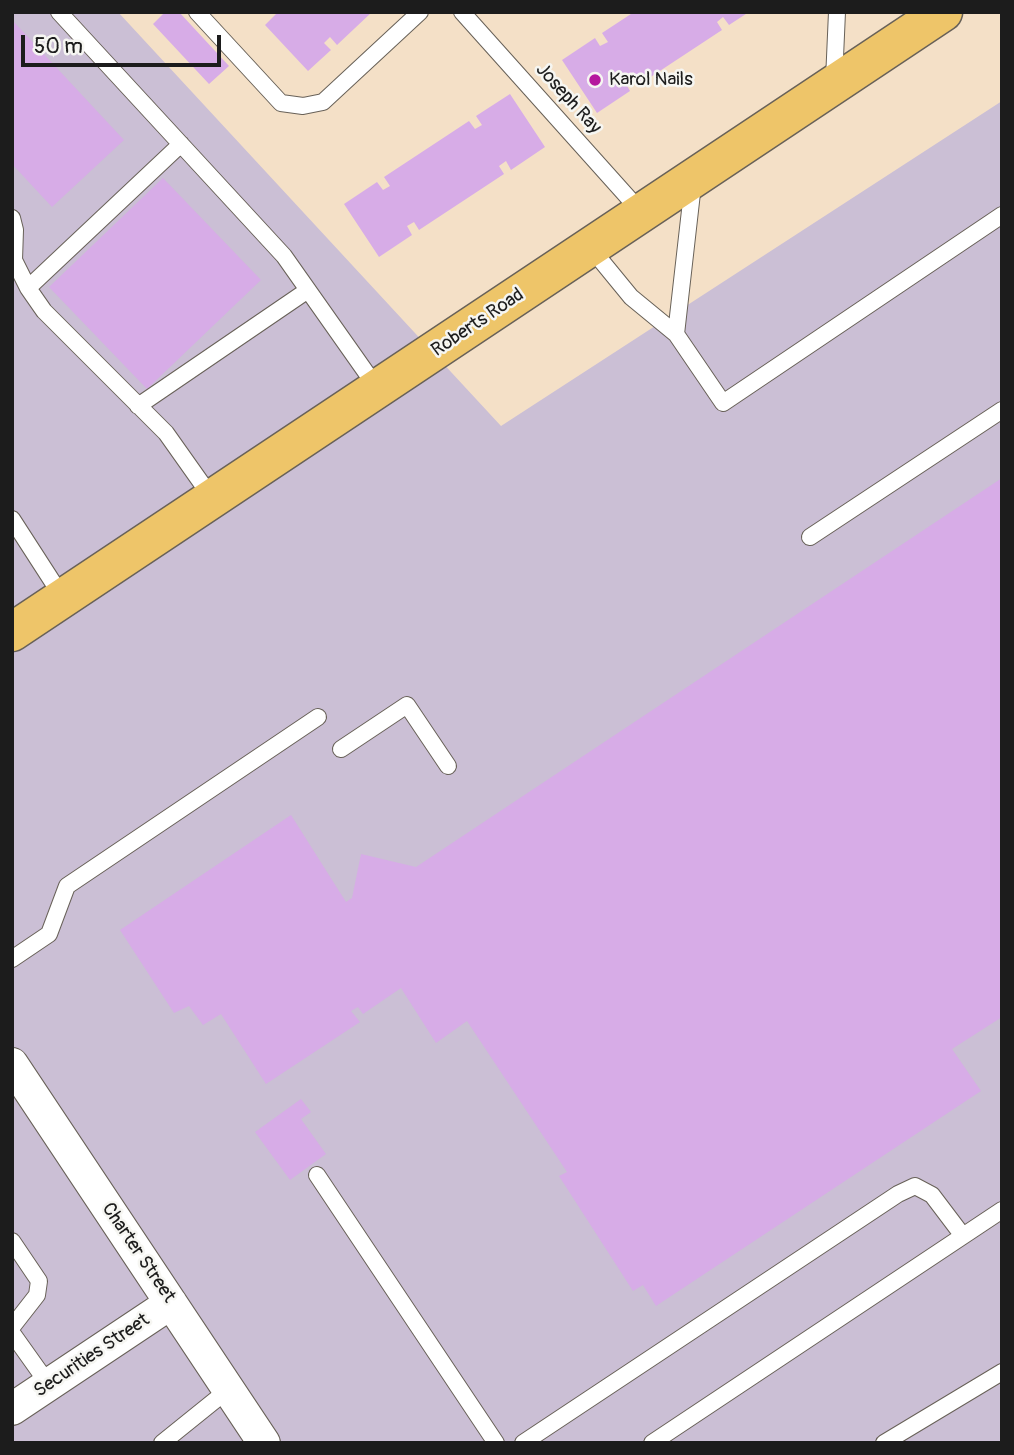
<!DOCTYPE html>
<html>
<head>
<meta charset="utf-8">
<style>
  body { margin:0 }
  #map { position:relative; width:1014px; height:1455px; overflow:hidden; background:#f4e0c7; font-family:Pangolin,sans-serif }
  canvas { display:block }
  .frame { position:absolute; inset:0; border:14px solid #1c1c1c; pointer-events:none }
  .scale { position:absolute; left:21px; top:35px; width:200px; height:32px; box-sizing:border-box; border:4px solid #1c1c1c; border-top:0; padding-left:9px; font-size:21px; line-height:24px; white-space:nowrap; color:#1c1c1c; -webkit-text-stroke:5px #f6f6f2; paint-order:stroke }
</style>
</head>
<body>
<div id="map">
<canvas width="1014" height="1455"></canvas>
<div class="frame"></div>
<div class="scale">50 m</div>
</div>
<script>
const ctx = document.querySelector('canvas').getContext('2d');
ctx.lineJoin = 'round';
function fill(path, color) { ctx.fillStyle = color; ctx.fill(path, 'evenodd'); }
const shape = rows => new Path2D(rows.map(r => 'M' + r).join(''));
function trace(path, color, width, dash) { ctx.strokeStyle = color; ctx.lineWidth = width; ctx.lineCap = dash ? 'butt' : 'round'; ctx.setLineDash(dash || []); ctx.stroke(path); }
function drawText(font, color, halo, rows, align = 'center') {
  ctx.font = font + ' Pangolin,sans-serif'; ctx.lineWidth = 5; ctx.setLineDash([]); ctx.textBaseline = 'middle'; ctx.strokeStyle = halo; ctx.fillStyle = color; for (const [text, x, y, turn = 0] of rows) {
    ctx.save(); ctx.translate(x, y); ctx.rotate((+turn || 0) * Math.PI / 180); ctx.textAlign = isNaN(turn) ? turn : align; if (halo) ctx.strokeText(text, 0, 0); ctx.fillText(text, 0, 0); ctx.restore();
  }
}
const industrial = shape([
  [12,12,118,12,501,426,1002,101,1002,1443,12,1443]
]);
const building = shape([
  [165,12,179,12,229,66,209,84,153,24],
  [278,12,372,12,337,45,330,37,324,43,331,50,308,71,265,25],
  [634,12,749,12,729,25,723,17,717,22,722,30,637,86,631,78,625,82,630,91,597,113,562,60,595,38,600,46,608,42,602,33],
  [12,20,124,140,52,207,12,164],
  [510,94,545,147,511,170,506,161,499,166,504,174,419,230,414,222,407,226,412,235,379,257,344,204,377,182,383,190,390,186,384,177,469,121,475,129,482,125,476,116],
  [163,178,261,280,147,389,49,287],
  [1002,478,1002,1017,952,1049,981,1091,656,1306,643,1285,633,1291,559,1176,567,1172,467,1021,436,1043,401,988,363,1014,358,1007,351,1011,360,1022,266,1084,221,1014,203,1025,189,1006,174,1013,120,930,291,815,346,902,352,898,361,854,416,867],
  [301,1099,311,1112,301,1119,326,1154,290,1180,255,1132]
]);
const lane = shape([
  [59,12,284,256,377,388],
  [197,12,281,103,303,106,323,102,420,12],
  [462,12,642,213],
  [834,80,837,12],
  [12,218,15,230,14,260,28,288,44,311,166,433,212,498],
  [590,247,631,297,676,334,723,403,1002,215],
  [28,288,181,144],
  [676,334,693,184],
  [138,406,308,290],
  [12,519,63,598],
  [810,537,1002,410],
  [341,749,407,705,448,766],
  [12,959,49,934,67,886,318,717],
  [317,1175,496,1443],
  [12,1241,39,1281,37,1295,12,1327],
  [12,1333,49,1385],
  [162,1443,229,1389],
  [523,1443,898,1194,915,1186,932,1195,963,1236],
  [652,1443,1002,1210],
  [884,1443,1002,1372]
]);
const street = shape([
  [12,1064,264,1443],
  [12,1409,171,1303]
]);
const primary = shape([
  [12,632,943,12]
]);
const markers = [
  [595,80,7,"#b5179e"]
];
const poiNames = [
  ["Karol Nails",609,80]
];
const streetNames = [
  ["Joseph Ray",568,99,48],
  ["Roberts Road",478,323,-34],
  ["Charter Street",138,1253,56],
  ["Securities Street",92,1356,-34]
];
fill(industrial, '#cbbfd5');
fill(building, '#d7ace7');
trace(lane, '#686158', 18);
trace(street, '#686158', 34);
trace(primary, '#686158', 41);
trace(lane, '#fff', 16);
trace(street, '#fff', 32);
trace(primary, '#eec569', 38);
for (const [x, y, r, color] of markers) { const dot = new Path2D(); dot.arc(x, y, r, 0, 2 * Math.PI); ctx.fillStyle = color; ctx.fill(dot); trace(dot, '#f6f6f2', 2.5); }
drawText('19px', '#1c1c1c', '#f6f6f2', poiNames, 'left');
drawText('19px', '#1c1c1c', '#f6f6f2', streetNames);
</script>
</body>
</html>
